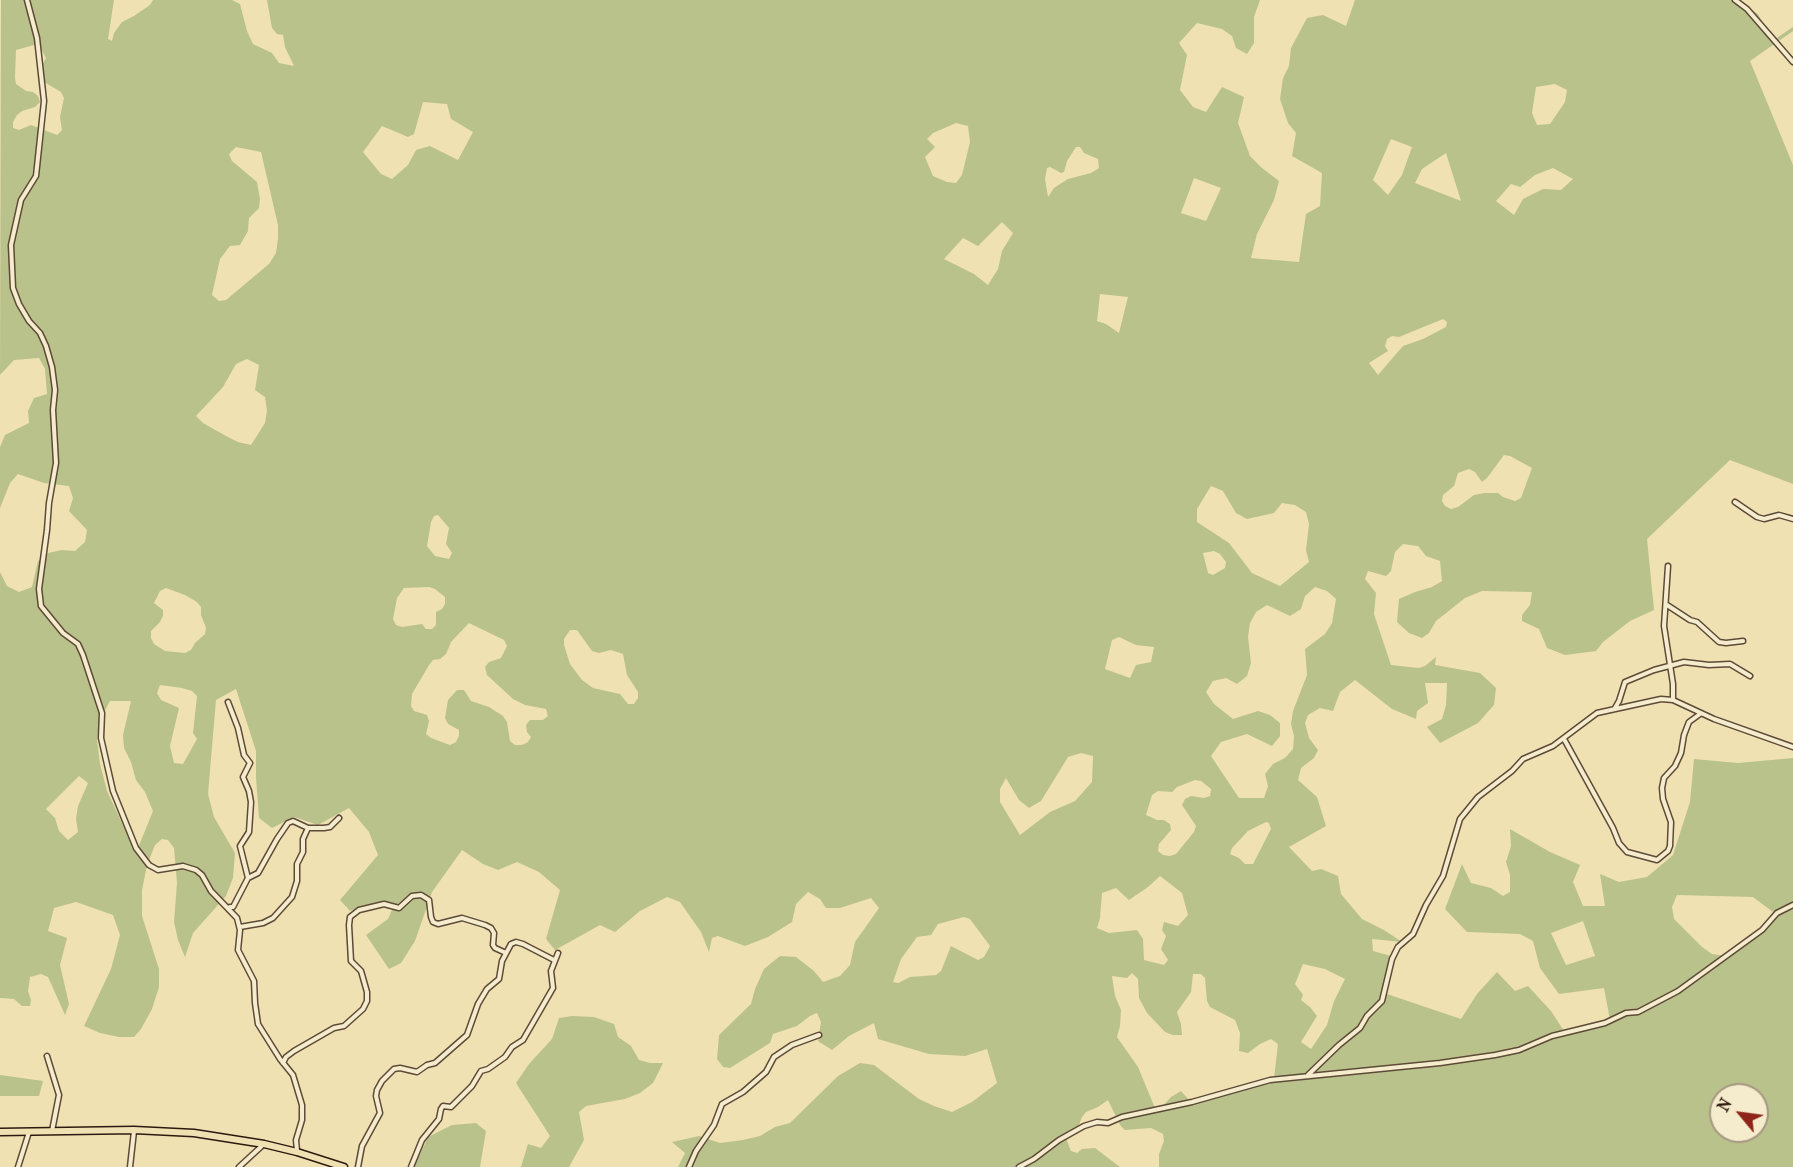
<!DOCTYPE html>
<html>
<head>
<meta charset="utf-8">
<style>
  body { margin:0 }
  #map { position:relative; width:1793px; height:1167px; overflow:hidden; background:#efe1b2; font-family:"IM FELL French Canon",serif }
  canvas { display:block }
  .north { position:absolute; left:1709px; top:1083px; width:60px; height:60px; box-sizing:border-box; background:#f5eccd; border:2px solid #a59781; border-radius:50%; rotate:299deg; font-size:16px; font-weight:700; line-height:24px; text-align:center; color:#2e180f }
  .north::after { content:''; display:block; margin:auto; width:21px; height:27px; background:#8f2418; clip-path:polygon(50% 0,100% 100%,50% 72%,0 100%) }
</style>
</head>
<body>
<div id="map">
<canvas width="1793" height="1167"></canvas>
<div class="north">N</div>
</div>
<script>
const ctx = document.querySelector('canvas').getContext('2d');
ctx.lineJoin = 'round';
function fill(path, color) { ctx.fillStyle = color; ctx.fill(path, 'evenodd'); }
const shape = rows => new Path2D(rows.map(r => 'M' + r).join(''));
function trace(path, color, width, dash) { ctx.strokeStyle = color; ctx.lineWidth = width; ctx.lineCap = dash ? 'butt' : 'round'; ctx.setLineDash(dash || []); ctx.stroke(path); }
const green = shape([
  [1,0,114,0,108,39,112,41,114,33,122,22,134,16,150,5,153,0,232,0,240,4,247,31,253,44,272,53,279,63,294,66,285,47,283,35,277,34,272,28,267,0,1260,0,1254,17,1254,43,1247,54,1236,48,1232,36,1222,29,1197,23,1179,43,1187,55,1180,90,1193,107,1206,112,1222,87,1244,97,1238,123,1250,156,1262,168,1279,181,1274,200,1257,234,1251,258,1299,262,1306,214,1320,206,1322,173,1292,156,1296,133,1288,123,1280,99,1283,78,1289,66,1291,48,1307,18,1323,15,1346,26,1355,0,1737,0,1758,14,1772,41,1793,27,1793,31,1750,61,1793,165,1793,484,1730,460,1647,539,1654,610,1630,621,1603,642,1596,651,1565,655,1547,648,1539,629,1522,621,1522,615,1530,605,1532,592,1482,591,1465,598,1436,621,1429,633,1422,638,1409,633,1397,622,1399,599,1415,592,1432,587,1442,581,1440,561,1426,556,1418,546,1403,544,1395,552,1391,571,1386,576,1368,571,1365,579,1376,593,1374,614,1391,665,1419,668,1425,666,1436,657,1435,665,1480,673,1496,688,1494,705,1478,723,1440,743,1427,727,1442,719,1446,705,1447,683,1425,683,1428,703,1417,711,1416,719,1392,709,1355,680,1340,692,1333,711,1320,708,1308,715,1305,723,1309,738,1318,750,1314,758,1301,768,1298,780,1317,797,1326,826,1289,847,1312,871,1321,869,1338,876,1341,894,1362,919,1384,930,1402,942,1372,939,1373,951,1391,956,1384,993,1461,1019,1477,994,1497,972,1515,991,1528,986,1551,1011,1566,1034,1599,1028,1610,1020,1604,988,1559,994,1540,968,1533,941,1520,934,1467,932,1445,909,1462,864,1471,883,1491,888,1503,896,1510,892,1510,875,1506,862,1511,846,1510,829,1550,852,1580,865,1573,882,1583,906,1605,906,1600,874,1619,882,1647,877,1673,855,1690,802,1694,759,1738,763,1793,758,1793,1167,1159,1167,1159,1154,1164,1141,1163,1134,1151,1128,1125,1130,1120,1125,1108,1100,1098,1107,1086,1112,1082,1117,1077,1130,1066,1138,1071,1151,1077,1153,1082,1149,1095,1148,1120,1167,678,1167,685,1153,672,1142,699,1136,720,1143,743,1140,760,1136,775,1127,790,1123,838,1076,860,1063,874,1065,919,1099,934,1106,952,1112,972,1102,997,1083,987,1049,965,1056,929,1054,878,1039,874,1023,849,1036,832,1050,818,1041,821,1022,817,1013,810,1016,797,1026,773,1034,770,1043,730,1068,723,1067,717,1059,719,1035,751,1004,755,989,764,969,780,956,796,957,814,971,823,982,840,976,850,965,855,942,879,908,871,898,840,908,826,908,820,899,808,892,796,904,792,922,768,937,745,946,718,936,712,938,709,952,701,932,680,902,667,897,640,911,615,932,600,925,555,950,546,939,560,890,539,872,517,862,498,870,483,864,462,850,432,892,415,941,401,963,389,969,366,935,388,919,395,903,378,902,350,911,340,900,378,855,369,832,349,808,318,825,294,817,272,828,259,818,256,777,256,751,236,689,216,700,208,794,214,817,235,853,233,878,226,896,193,933,185,957,178,940,174,922,177,883,174,848,168,840,162,839,155,845,147,865,142,890,142,916,159,969,159,987,152,1009,141,1029,134,1037,119,1037,100,1033,84,1026,111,969,120,935,113,915,76,902,54,908,48,931,67,938,60,965,69,1004,65,1015,48,977,41,974,30,977,28,991,31,1000,30,1006,22,1006,14,999,0,998,0,572,7,586,19,592,32,587,38,561,48,553,62,550,75,551,85,542,87,530,69,511,73,498,69,486,44,483,18,474,10,483,0,508,0,447,5,435,29,423,28,411,34,398,47,394,45,369,39,358,14,360,0,375],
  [34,45,40,47,46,58,40,69,44,82,61,92,64,98,60,117,62,130,57,135,31,125,19,130,13,128,13,122,17,115,22,111,35,107,40,102,38,96,33,92,26,91,16,84,15,78,16,50],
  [1555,84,1567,90,1565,102,1550,124,1537,125,1532,113,1536,87],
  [423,102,447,104,451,119,473,132,458,160,430,146,416,150,408,165,392,179,381,174,363,152,382,126,408,137,414,134],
  [956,123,968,126,970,142,962,175,956,183,947,182,933,176,925,157,935,147,927,139,933,133],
  [1391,139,1412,147,1402,175,1388,195,1373,180],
  [236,147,261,152,278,225,278,239,276,253,269,264,226,300,219,301,212,295,220,259,230,246,240,245,248,231,249,218,259,208,260,199,257,182,232,161,229,154],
  [1076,147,1080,147,1084,153,1098,159,1099,168,1091,173,1068,179,1060,184,1054,188,1048,197,1045,179,1047,168,1050,167,1061,173,1064,172,1067,161],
  [1446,153,1461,201,1415,183,1422,169],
  [1553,168,1573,179,1561,190,1543,189,1523,199,1514,215,1496,201,1511,184,1520,187,1535,175],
  [1194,178,1221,188,1206,221,1181,213],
  [1002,222,1013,233,1002,251,998,269,988,285,974,274,944,259,963,238,978,246],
  [1100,294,1128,297,1119,333,1106,324,1097,321],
  [1443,319,1447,322,1446,327,1423,339,1403,346,1378,375,1369,363,1388,351,1385,346,1387,339,1392,336,1399,337],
  [247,359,259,365,255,390,265,397,267,410,265,423,251,445,238,442,226,436,203,423,196,416,223,387,236,364],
  [1504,455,1510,456,1532,468,1521,498,1515,501,1503,497,1498,493,1485,493,1474,495,1458,507,1451,509,1445,506,1442,501,1443,495,1454,486,1458,473,1469,469,1475,472,1482,482,1487,478],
  [1211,486,1223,491,1236,513,1247,519,1274,513,1282,503,1295,505,1306,512,1309,524,1306,550,1309,562,1280,586,1252,573,1229,543,1197,522,1197,509],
  [438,515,449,528,446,544,452,553,449,559,435,556,427,546,431,522,434,516],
  [1214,551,1220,554,1226,562,1225,568,1213,575,1208,573,1203,553],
  [429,587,435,589,445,597,445,604,442,609,436,612,436,625,432,629,426,629,422,624,402,627,396,625,393,619,397,598,404,588],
  [1315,587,1327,591,1336,599,1332,623,1325,634,1305,649,1307,675,1293,711,1291,724,1294,736,1293,749,1285,758,1273,764,1265,774,1268,786,1264,798,1239,798,1211,756,1221,742,1247,734,1272,746,1280,736,1280,723,1270,715,1258,711,1233,719,1214,704,1206,692,1213,681,1226,678,1237,684,1247,676,1251,663,1248,637,1250,623,1256,612,1267,605,1290,616,1301,609,1305,596],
  [166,588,185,595,197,602,201,607,201,615,206,628,205,634,195,643,191,650,185,653,165,651,154,644,151,638,151,631,160,622,163,616,163,610,154,603,160,591],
  [469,623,504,640,507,646,501,658,489,662,485,667,487,675,513,699,525,705,546,709,548,716,543,720,530,720,526,725,527,732,531,737,528,742,522,745,515,745,510,741,507,722,503,716,489,707,471,701,464,690,457,690,448,700,445,718,448,724,459,730,459,736,456,742,450,745,431,738,426,734,429,721,427,715,414,711,411,706,412,694,429,665,433,660,440,659,446,654,451,642],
  [570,630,577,630,592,651,599,653,611,650,623,654,627,675,638,692,638,698,634,704,628,704,620,694,593,688,582,680,570,664,564,645,564,639],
  [1119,637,1136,645,1154,647,1151,662,1136,665,1130,678,1105,669,1112,640],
  [160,685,182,688,192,691,197,696,193,733,197,739,183,764,174,763,170,746,179,708,161,700,157,693],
  [110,701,131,701,123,735,124,748,131,762,136,780,145,792,153,811,136,853,107,791,100,764,97,740,99,722],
  [1081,753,1093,756,1092,782,1075,801,1050,812,1020,835,1000,802,1000,789,1006,778,1019,800,1029,808,1041,801,1068,757],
  [79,776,88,783,78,806,76,819,78,832,68,840,59,831,55,818,46,809],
  [1195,780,1201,781,1211,789,1210,796,1204,798,1191,796,1185,799,1182,805,1196,826,1194,832,1176,854,1170,856,1163,855,1158,851,1159,844,1171,830,1170,824,1164,820,1157,820,1146,815,1152,795,1158,791,1172,792,1177,787],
  [1266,822,1269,823,1271,829,1253,864,1245,864,1239,858,1230,854,1232,848,1248,831],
  [1160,876,1182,893,1188,915,1178,926,1164,922,1162,930,1166,936,1161,949,1168,960,1164,965,1144,960,1143,939,1137,930,1109,933,1097,928,1100,918,1102,893,1116,888,1129,900,1148,887],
  [1677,895,1753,897,1773,912,1757,933,1726,956,1712,954,1702,947,1674,919,1672,907],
  [964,917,970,919,990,946,984,957,978,960,951,946,941,971,936,975,910,977,898,983,893,982,901,959,917,937,931,935,938,924],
  [1583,921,1595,956,1566,965,1551,933],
  [1303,964,1325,969,1345,979,1334,1001,1327,1025,1311,1049,1301,1042,1317,1016,1310,1007,1301,1000,1303,995,1295,984],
  [1132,973,1138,979,1139,998,1147,1013,1165,1032,1173,1035,1182,1035,1181,1024,1177,1012,1191,992,1193,974,1201,974,1205,978,1207,1001,1210,1007,1235,1020,1240,1033,1239,1051,1248,1053,1260,1044,1271,1039,1278,1044,1274,1078,1221,1095,1189,1100,1181,1091,1171,1097,1161,1108,1155,1108,1138,1067,1117,1037,1120,1026,1121,1010,1115,996,1112,976,1127,978],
  [1721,1095,1757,1095,1757,1131,1721,1131],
  [572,1016,594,1017,614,1024,618,1037,631,1046,639,1060,650,1063,663,1063,653,1083,640,1093,625,1099,586,1106,579,1112,584,1140,569,1167,521,1167,528,1144,541,1148,550,1136,516,1083,529,1064,552,1039,559,1018],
  [0,1075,43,1081,39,1096,0,1096],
  [476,1123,486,1131,480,1167,414,1167,428,1137,452,1125]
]);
const minor = shape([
  [27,0,37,38,44,101,36,176,21,200,11,245,13,288,19,304,29,321,40,333,46,346,52,367,55,390,53,410,56,463,49,503,47,530,39,589,41,606,63,633,78,644,83,655,102,713,101,738,113,791,136,848,149,865,158,870,183,866,196,870,202,875,211,891,237,918,240,930,238,950,254,981,255,1003,258,1024,280,1059,293,1075,302,1105,302,1120,296,1140,297,1151],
  [1735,0,1747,9,1793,62],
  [1735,502,1757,517,1764,519,1779,515,1793,519],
  [1668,566,1664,626,1673,684,1673,700],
  [1667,605,1690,620,1697,622,1719,642,1726,643,1743,641],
  [228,702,238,728,244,755,250,763,243,777,249,791,251,802,249,832,240,846,248,878,233,907,230,907],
  [1615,708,1619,701,1625,682,1654,670,1684,662,1709,665,1730,664,1750,676],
  [1564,739,1613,828,1619,843,1627,852,1657,860,1668,851,1670,846,1671,822,1663,799,1662,788,1664,778,1675,766,1681,753,1684,735,1689,722,1700,714],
  [248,878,258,873,277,839,288,823,293,821,308,828,324,828,330,827,339,818],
  [240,927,263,923,273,918,292,897,297,881,297,864,303,852,303,839,308,828],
  [47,1056,59,1095,52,1131],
  [283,1063,286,1057,294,1051,334,1028,344,1026,363,1009,367,1001,367,992,361,971,351,961,349,925,350,917,359,910,384,904,399,908,412,896,421,895,429,900,431,917,433,922,438,924,462,918,485,925,491,928,494,933,493,945,495,948,506,953],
  [1308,1075,1339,1045,1360,1028,1367,1016,1382,1001,1392,959,1398,947,1413,934,1426,905,1443,876,1460,819,1478,797,1512,771,1523,759,1553,746,1597,713,1661,699,1673,700,1714,719,1793,747],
  [18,1167,29,1132],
  [130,1167,134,1131],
  [239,1167,264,1144],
  [358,1167,362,1146,380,1113,376,1096,377,1090,382,1081,394,1069,400,1068,417,1072,427,1065,435,1063,467,1035,478,1004,487,989,499,979,502,961,511,944,516,942,523,944,554,960],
  [411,1167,422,1140,439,1119,441,1109,443,1106,451,1107,472,1086,481,1071,488,1069,505,1057,512,1047,523,1040,553,988,551,971,558,953],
  [689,1167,696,1151,714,1125,722,1104,743,1092,766,1072,774,1057,792,1045,819,1035],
  [1019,1167,1034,1159,1059,1140,1084,1126,1097,1122,1108,1123,1122,1117,1192,1102,1270,1080,1440,1063,1495,1055,1519,1050,1552,1036,1605,1023,1626,1013,1638,1012,1678,991,1762,930,1777,913,1793,905]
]);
const primary = shape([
  [0,1132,134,1130,194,1133,264,1144,297,1152,344,1167]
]);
fill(green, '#bac28c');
trace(minor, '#5e4a38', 7);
trace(primary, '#2e180f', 9);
trace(minor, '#f5eccd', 4);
trace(primary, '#efe1b2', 6);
</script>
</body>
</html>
